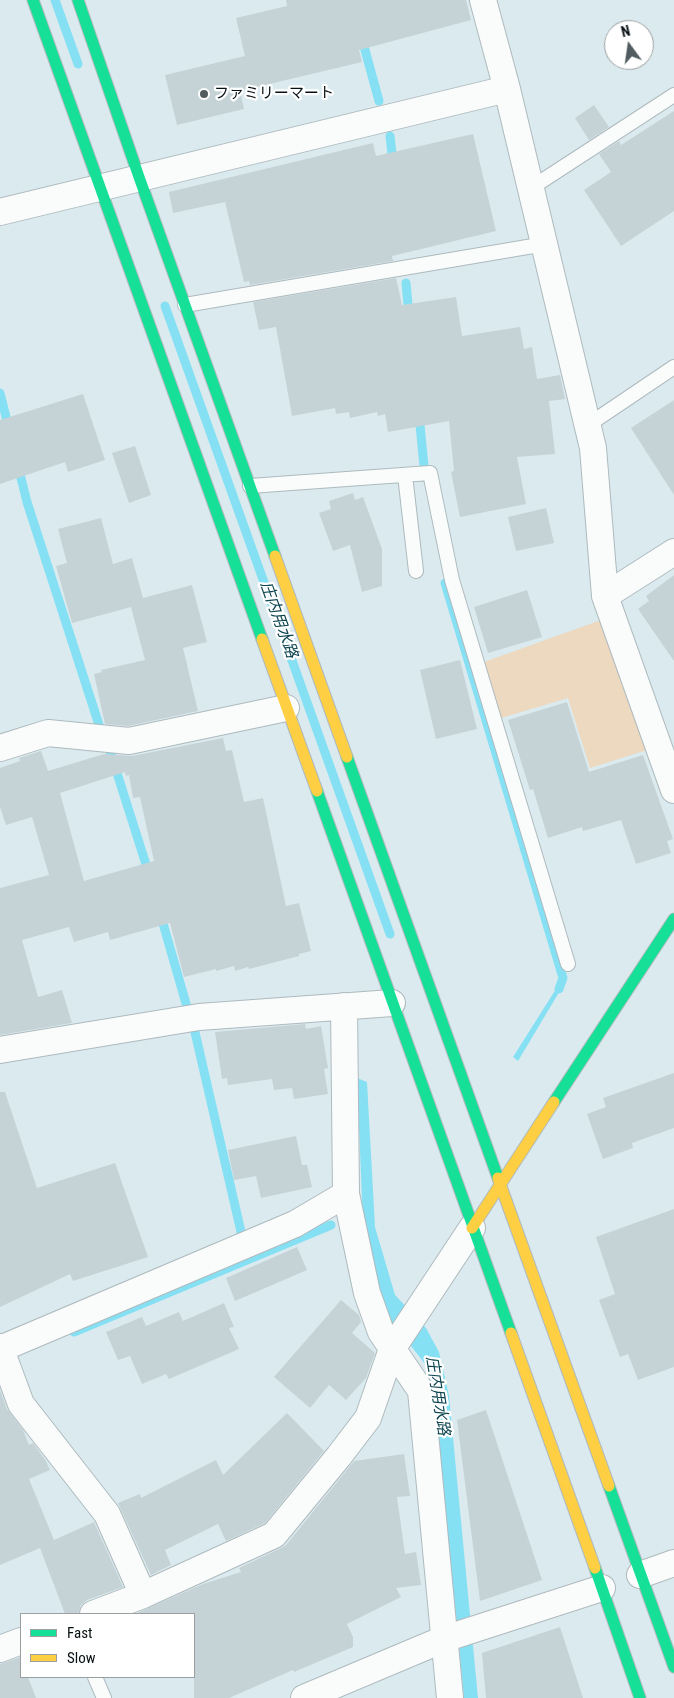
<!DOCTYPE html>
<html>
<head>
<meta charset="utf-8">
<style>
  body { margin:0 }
  #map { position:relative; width:674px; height:1698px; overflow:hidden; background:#dbeaee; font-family:"Roboto Condensed",sans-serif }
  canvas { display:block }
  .legend { position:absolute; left:20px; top:1613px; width:175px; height:65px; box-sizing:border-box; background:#fff; border:1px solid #9c9fa1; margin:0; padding:6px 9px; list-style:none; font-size:15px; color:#071013 }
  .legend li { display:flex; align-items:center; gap:10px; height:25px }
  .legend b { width:25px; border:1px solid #9c9fa1 }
  .north { position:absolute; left:604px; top:20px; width:50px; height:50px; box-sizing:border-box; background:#fff; border:1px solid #9c9fa1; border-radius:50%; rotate:346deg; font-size:14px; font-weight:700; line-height:20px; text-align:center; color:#071013 }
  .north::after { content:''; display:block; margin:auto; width:18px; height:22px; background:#515c60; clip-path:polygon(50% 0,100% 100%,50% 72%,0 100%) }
</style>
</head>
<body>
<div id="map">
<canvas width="674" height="1698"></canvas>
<ul class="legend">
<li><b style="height:6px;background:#16e098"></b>Fast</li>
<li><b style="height:6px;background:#ffcf43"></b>Slow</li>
</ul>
<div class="north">N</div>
</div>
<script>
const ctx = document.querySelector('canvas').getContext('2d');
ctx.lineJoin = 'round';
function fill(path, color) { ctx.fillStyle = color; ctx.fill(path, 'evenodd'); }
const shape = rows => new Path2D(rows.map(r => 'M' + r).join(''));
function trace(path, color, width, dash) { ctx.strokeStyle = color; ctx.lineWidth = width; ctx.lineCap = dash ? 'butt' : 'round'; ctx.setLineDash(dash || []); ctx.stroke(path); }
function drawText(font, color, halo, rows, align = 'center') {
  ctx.font = font + ' "Roboto Condensed","Noto Sans JP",sans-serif'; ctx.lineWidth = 4.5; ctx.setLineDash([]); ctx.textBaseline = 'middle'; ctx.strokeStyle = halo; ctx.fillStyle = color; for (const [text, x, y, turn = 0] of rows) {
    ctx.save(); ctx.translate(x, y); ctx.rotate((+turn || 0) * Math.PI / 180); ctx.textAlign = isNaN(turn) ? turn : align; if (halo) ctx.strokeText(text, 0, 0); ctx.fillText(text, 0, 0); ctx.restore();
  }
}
const green = shape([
  [601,620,647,750,590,768,568,698,501,718,484,662]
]);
const water = shape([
  [563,978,564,984,518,1061,513,1057],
  [357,1078,367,1082,375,1227,395,1295,426,1328,439,1352,449,1396,478,1698,464,1698,435,1402,429,1369,411,1346,387,1320,363,1224]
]);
const stream = shape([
  [55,0,78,64],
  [362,39,379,101],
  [390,136,393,163],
  [406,283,409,315],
  [165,306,390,934],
  [0,393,9,429],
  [419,415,424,466],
  [18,466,27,502,100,728],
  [445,583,563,978,559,989],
  [110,751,149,874],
  [160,913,187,1007],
  [194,1028,242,1236],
  [74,1332,331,1225]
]);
const building = shape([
  [286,0,466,0,471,20,359,50,362,62,240,91,244,109,177,125,165,75,245,56,236,18,287,6],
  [594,105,609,127,589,140,575,118],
  [674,111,674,211,621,246,584,190,611,172,599,154,619,141,621,145],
  [473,134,496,231,392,256,393,261,250,285,249,281,244,282,225,202,173,213,169,192,373,143,376,156],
  [396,278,402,305,456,297,462,336,520,327,524,349,532,347,537,379,560,375,565,399,549,401,555,454,517,457,526,504,460,517,451,472,454,471,449,421,388,432,385,414,378,416,377,412,350,418,349,412,336,414,335,408,292,416,276,327,259,330,253,302],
  [83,394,105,460,68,472,65,462,0,484,0,420],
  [674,400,674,495,631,428],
  [135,446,151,495,129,503,112,453],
  [353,493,355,500,363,497,382,549,382,586,362,592,350,545,333,551,319,513,331,509,329,501],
  [546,508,554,543,516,551,508,517],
  [101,518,113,564,132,558,143,598,192,585,207,642,183,648,198,711,128,726,105,724,94,674,102,672,101,670,145,660,131,607,72,623,56,566,67,563,58,529],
  [674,575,674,661,638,609,649,601,646,596],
  [527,590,542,637,488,653,474,607],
  [460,660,477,729,436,739,420,670],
  [567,702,589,772,643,755,673,839,667,841,671,853,636,864,621,820,583,831,582,827,548,838,533,789,530,790,508,720],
  [223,738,226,751,232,750,244,802,263,798,286,906,299,903,311,951,299,954,299,956,249,969,248,967,235,971,234,966,216,971,216,969,184,977,170,923,110,940,108,932,74,942,69,927,22,940,38,997,62,990,72,1023,0,1035,0,888,49,875,32,817,6,825,0,807,0,768,20,761,19,758,41,751,48,771,104,754,132,756],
  [125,772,126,776,129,775,133,798,140,797,154,861,84,881,60,793],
  [305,1024,306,1029,321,1026,328,1068,324,1069,328,1094,294,1099,292,1088,274,1090,272,1079,228,1085,227,1078,222,1079,215,1032],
  [674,1073,674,1128,632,1143,633,1148,603,1159,587,1114,606,1107,603,1098],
  [0,1092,5,1092,37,1188,115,1163,148,1257,73,1281,70,1274,0,1307],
  [296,1136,302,1165,307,1165,312,1187,261,1198,256,1176,234,1180,228,1150],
  [674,1209,674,1367,638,1380,628,1354,620,1357,599,1300,615,1294,596,1237],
  [297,1247,307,1270,235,1301,226,1278],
  [341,1300,359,1315,361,1322,352,1333,375,1353,366,1378,346,1400,329,1385,310,1408,274,1377],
  [224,1303,234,1327,229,1328,239,1349,169,1379,166,1374,142,1384,130,1356,118,1360,106,1332,142,1317,146,1326,179,1312,183,1321],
  [0,1390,7,1409,23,1430,29,1445,33,1443,46,1461,50,1470,29,1479,54,1540,94,1522,123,1587,87,1600,81,1605,78,1614,65,1614,40,1548,0,1565],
  [486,1410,542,1580,480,1601,457,1420],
  [287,1413,324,1451,265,1523,226,1541,218,1524,165,1550,171,1565,151,1575,118,1503,140,1494,141,1498,216,1460,223,1475],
  [404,1454,410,1496,397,1497,405,1554,416,1552,421,1585,396,1588,401,1597,347,1624,353,1637,353,1647,294,1672,293,1670,229,1698,194,1698,194,1614,135,1614,203,1584,241,1572,239,1568,281,1548,286,1545,354,1461],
  [560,1627,583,1698,486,1698,482,1653],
  [21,1657,21,1677,28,1677,36,1698,0,1698,0,1664]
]);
const lane = shape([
  [531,188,674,95],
  [185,305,545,244],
  [588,425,674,367],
  [405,475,416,571],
  [250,486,430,473,452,580,568,964],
  [95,1677,104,1698]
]);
const street = shape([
  [483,0,507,89,593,448,605,596,674,790],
  [0,212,507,89],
  [605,596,674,552],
  [0,748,48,733,129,741,286,708],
  [344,1006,346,1194,367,1293,381,1332,421,1391,450,1698],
  [0,1050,199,1017,392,1003],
  [0,1347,21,1404,107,1514,143,1595],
  [0,1349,295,1224,346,1194],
  [640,1575,674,1563],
  [93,1614,143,1595,274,1535,339,1456,368,1418,392,1349,472,1228],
  [0,1649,21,1641],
  [304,1698,444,1639,602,1588]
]);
const fast = shape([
  [33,0,262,639],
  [78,0,139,177,275,556],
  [347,757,498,1178],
  [317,791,511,1333],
  [554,1102,674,919],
  [609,1486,674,1667],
  [595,1568,640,1698]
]);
const slow = shape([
  [275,556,347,757],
  [262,639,317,791],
  [498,1178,609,1486],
  [472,1228,554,1102],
  [511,1333,595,1568]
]);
const markers = [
  [204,94,5,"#515c60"]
];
const poiNames = [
  ["ファミリーマート",214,94]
];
const waterNames = [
  ["庄内用水路",278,620,70],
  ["庄内用水路",437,1396,81]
];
fill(green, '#edd8c0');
fill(water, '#86e0f3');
trace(stream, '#86e0f3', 9);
fill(building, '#c6d3d6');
trace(lane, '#aebabe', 16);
trace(street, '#aebabe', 28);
trace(fast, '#aebabe', 13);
trace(slow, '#aebabe', 13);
trace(lane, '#fafcfc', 14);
trace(street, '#fafcfc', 26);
trace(fast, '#16e098', 11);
trace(slow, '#ffcf43', 11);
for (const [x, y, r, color] of markers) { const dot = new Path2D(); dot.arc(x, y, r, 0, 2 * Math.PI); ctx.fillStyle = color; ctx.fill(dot); trace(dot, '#fff', 2); }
drawText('15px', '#071013', '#fff', poiNames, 'left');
drawText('italic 16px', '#0c444f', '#fff', waterNames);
</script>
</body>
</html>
